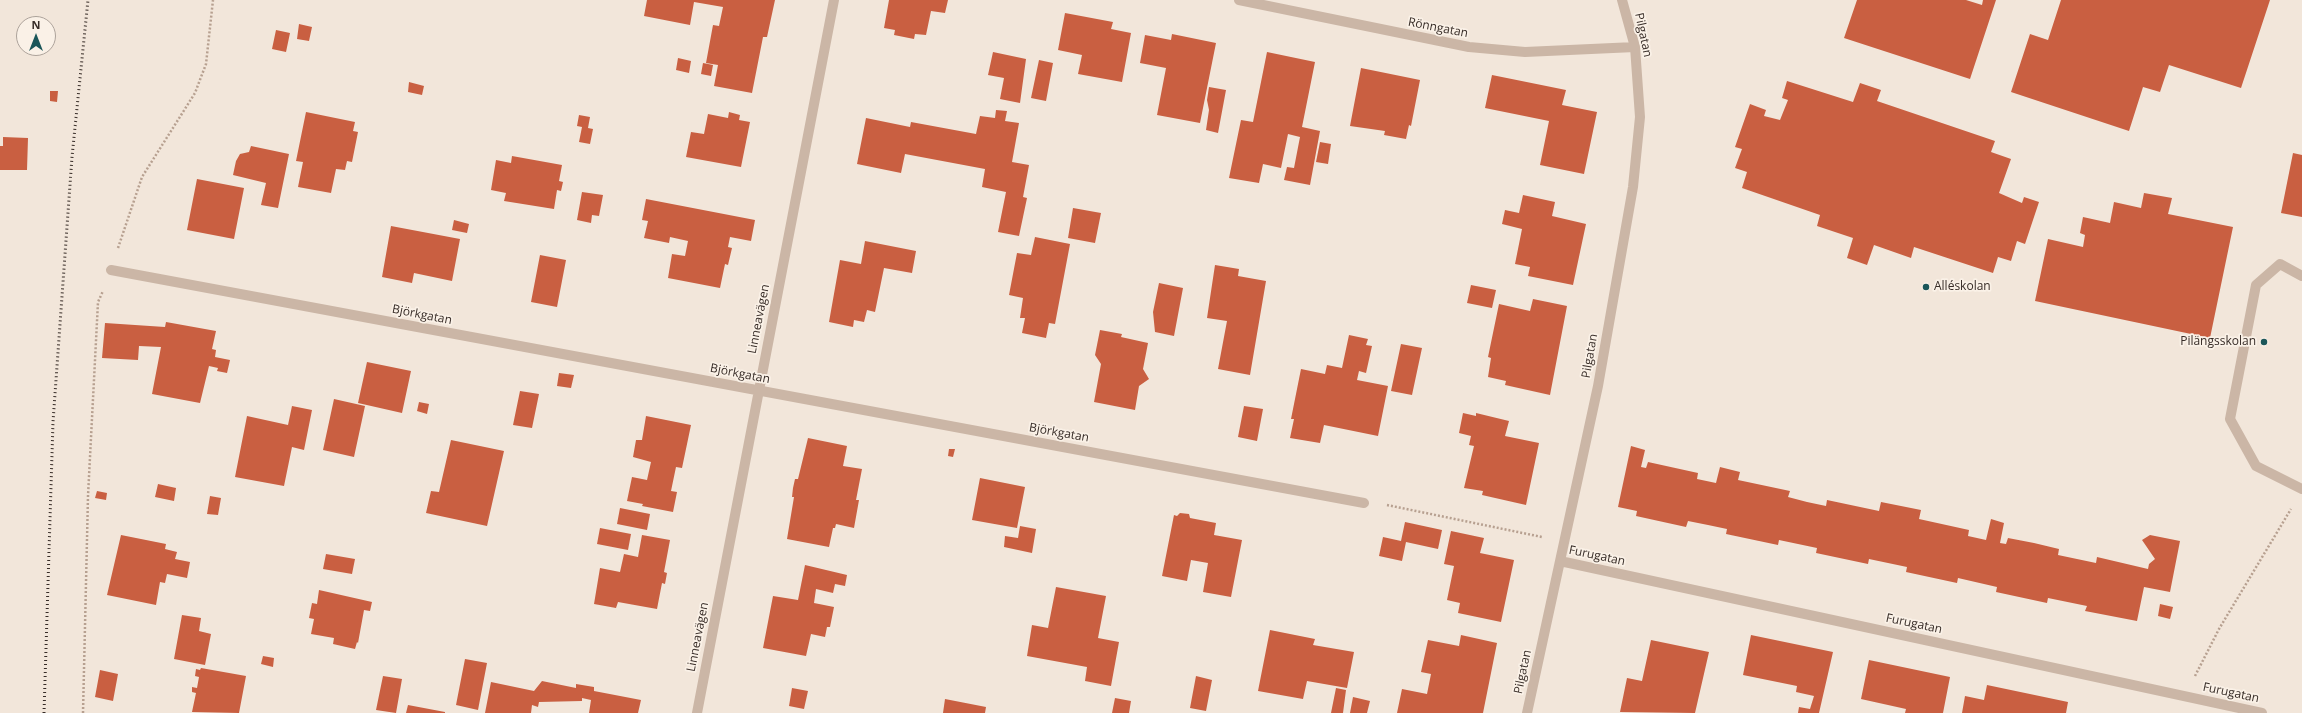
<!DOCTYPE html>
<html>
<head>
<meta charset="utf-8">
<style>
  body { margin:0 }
  #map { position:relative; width:2302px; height:713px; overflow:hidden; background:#f2e6da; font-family:"Open Sans",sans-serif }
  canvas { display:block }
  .north { position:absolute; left:16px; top:16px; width:40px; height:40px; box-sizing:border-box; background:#faf1e7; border:1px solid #aca29a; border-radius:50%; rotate:0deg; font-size:11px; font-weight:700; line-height:16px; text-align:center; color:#372c27 }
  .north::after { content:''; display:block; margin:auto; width:14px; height:18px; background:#1b5659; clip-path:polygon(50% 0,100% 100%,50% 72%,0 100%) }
</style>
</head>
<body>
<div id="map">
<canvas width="2302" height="713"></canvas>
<div class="north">N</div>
</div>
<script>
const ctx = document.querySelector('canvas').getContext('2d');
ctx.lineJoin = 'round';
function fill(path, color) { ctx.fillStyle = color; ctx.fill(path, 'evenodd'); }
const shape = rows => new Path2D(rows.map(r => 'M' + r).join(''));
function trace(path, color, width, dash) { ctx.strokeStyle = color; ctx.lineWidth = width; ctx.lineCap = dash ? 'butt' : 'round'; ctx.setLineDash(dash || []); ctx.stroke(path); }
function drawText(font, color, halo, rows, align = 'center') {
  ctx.font = font + ' "Open Sans",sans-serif'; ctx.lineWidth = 3.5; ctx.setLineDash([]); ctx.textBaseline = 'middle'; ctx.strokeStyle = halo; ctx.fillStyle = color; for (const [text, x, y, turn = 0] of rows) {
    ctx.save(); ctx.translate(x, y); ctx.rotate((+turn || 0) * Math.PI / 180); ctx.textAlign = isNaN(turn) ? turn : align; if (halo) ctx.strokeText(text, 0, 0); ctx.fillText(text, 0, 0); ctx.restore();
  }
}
const building = shape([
  [647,0,775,0,767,37,763,37,752,93,714,86,718,65,706,63,713,25,719,26,723,7,694,2,690,25,644,16],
  [889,0,948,0,945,13,931,11,926,35,915,34,914,39,894,35,895,30,884,28],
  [1857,0,1966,0,1982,5,1983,0,1996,0,1970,79,1844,38],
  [2061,0,2270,0,2241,88,2169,65,2160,92,2143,87,2129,131,2011,92,2030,34,2048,40],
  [1065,13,1113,22,1111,29,1131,33,1122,82,1078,74,1082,55,1058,50],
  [299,24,312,27,309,41,297,39],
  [276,30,290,33,286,52,272,49],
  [1172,34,1216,43,1200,123,1157,115,1166,68,1140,63,1145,35,1171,40],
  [993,52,1026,59,1020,103,1000,99,1004,78,988,75],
  [1267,52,1315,62,1302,127,1320,131,1310,185,1284,180,1287,167,1294,168,1300,137,1288,134,1281,168,1263,164,1259,183,1229,178,1241,120,1253,122],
  [678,58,691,61,689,73,676,70],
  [1039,60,1053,63,1046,101,1031,98],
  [703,63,713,65,711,76,701,74],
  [1361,68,1420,80,1411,126,1409,125,1406,139,1384,135,1385,131,1350,126],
  [1492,75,1566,90,1562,105,1597,112,1584,174,1540,165,1549,121,1485,108],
  [1787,81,1853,102,1860,83,1881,90,1877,101,1995,141,1991,152,2011,159,1999,193,2022,203,2024,197,2039,202,2025,244,2017,241,2011,261,1998,257,1993,273,1914,247,1911,258,1874,245,1867,265,1847,258,1853,238,1817,226,1820,215,1742,188,1747,172,1735,168,1742,149,1735,147,1750,104,1766,110,1764,116,1780,120,1788,100,1782,98],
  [409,82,424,86,422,95,408,92],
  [1209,87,1226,90,1218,133,1206,130,1209,110,1207,100],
  [50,91,58,91,57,102,50,101],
  [996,110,1007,111,1005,121,1019,123,1012,162,1029,165,1023,197,1027,198,1019,236,998,232,1006,192,982,187,985,169,905,154,901,173,857,164,866,118,910,127,911,122,976,134,980,116,995,118],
  [306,112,355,122,353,131,358,132,352,162,347,161,345,170,336,169,331,193,298,187,303,162,296,161],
  [729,112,740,115,739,120,750,122,741,167,686,157,691,132,704,134,708,114,728,118],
  [579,115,590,117,588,128,593,129,590,144,579,142,582,127,577,126],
  [3,137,28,138,27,170,0,170,0,146,3,146],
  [1320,142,1331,144,1328,164,1316,162],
  [251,146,289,154,278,208,261,205,266,183,233,175,236,161,240,154,249,152],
  [2293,153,2302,155,2302,217,2281,213],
  [512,156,562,165,559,181,563,182,561,191,557,190,554,209,504,201,506,193,491,190,496,160,511,163],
  [197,179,244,188,234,239,187,230],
  [582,192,603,195,599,216,592,215,591,223,577,220],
  [2144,193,2172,198,2168,214,2233,227,2210,338,2035,301,2048,239,2083,247,2085,235,2080,233,2083,217,2110,223,2114,202,2141,208],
  [1523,195,1555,202,1552,216,1586,224,1573,285,1528,276,1530,267,1515,264,1522,229,1502,224,1505,210,1519,213],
  [646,199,755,220,751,241,730,237,728,247,732,248,728,265,725,264,720,288,668,278,672,254,685,256,688,241,670,237,669,243,644,238,648,221,642,220],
  [1073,208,1101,213,1095,243,1068,238],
  [454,220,469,224,467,233,452,230],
  [391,226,460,239,452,281,414,273,412,283,382,277],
  [1035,237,1070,244,1055,324,1049,323,1046,338,1022,333,1025,318,1020,318,1023,298,1009,295,1017,253,1031,255],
  [865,241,916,251,912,273,884,268,875,312,867,310,864,322,854,320,853,327,829,322,840,260,861,264],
  [540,255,566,260,557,307,531,302],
  [1215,265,1239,269,1238,276,1266,281,1250,375,1218,369,1227,321,1207,318],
  [1159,283,1183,288,1174,336,1155,332,1153,312],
  [1471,285,1496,290,1492,308,1467,303],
  [1533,299,1567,306,1550,395,1505,385,1506,381,1488,377,1491,358,1488,357,1499,304,1530,311],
  [166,322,216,331,212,349,216,350,215,357,230,360,227,373,217,371,218,368,209,366,200,403,152,394,161,347,139,346,138,360,102,358,105,323,165,327],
  [1100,330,1122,334,1121,337,1148,343,1143,369,1149,379,1139,386,1135,410,1094,402,1101,364,1095,355],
  [1349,335,1368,339,1366,345,1372,346,1366,373,1359,371,1357,380,1388,386,1378,436,1324,425,1320,443,1290,438,1294,419,1291,419,1301,369,1325,374,1327,365,1342,368],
  [1401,344,1422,348,1412,395,1391,391],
  [367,362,411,371,402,413,358,403],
  [559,373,574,375,571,388,557,386],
  [520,391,539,394,532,428,513,425],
  [334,399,365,406,354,457,323,450],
  [419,402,429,404,427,414,417,411],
  [292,406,312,410,304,450,292,447,284,486,235,477,247,416,288,425],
  [1244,406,1263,409,1257,441,1238,437],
  [1463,413,1476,416,1476,413,1509,421,1505,436,1539,443,1526,505,1482,495,1483,491,1464,488,1474,446,1469,445,1471,436,1459,433],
  [646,416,691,425,682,468,676,467,671,491,677,492,673,512,642,506,643,504,627,501,632,477,647,480,651,462,633,457,636,440,642,440],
  [808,438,847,446,843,466,862,469,856,500,859,500,854,528,836,524,835,528,833,528,829,547,787,539,794,497,792,497,793,488,795,479,798,479],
  [451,440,504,451,487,526,426,513,431,491,439,492],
  [1631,446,1645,450,1641,467,1646,468,1648,462,1698,473,1697,479,1716,483,1720,467,1740,472,1738,480,1790,491,1788,497,1807,502,1826,506,1827,500,1879,511,1881,502,1921,510,1919,519,1969,530,1968,536,1986,540,1991,519,2004,523,2000,543,2006,544,2008,538,2034,543,2059,549,2058,555,2096,563,2097,557,2148,569,2149,564,2155,559,2142,540,2150,535,2180,541,2170,592,2144,587,2137,621,2085,611,2087,606,2048,598,2047,603,1996,592,1997,587,1958,578,1957,583,1906,572,1907,567,1869,559,1868,564,1816,553,1817,548,1779,540,1778,545,1726,534,1727,529,1708,525,1688,521,1686,527,1636,516,1637,511,1618,507],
  [949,449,955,449,953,457,948,456],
  [980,478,1025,487,1017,528,972,520],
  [158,484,176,488,174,501,155,497],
  [97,491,107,493,106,500,95,498],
  [210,496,221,498,218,515,207,514],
  [620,508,650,514,647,530,617,524],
  [1180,513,1189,514,1190,518,1216,523,1214,535,1242,540,1231,597,1203,592,1208,563,1191,560,1187,581,1162,576,1174,515,1177,516],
  [1405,522,1442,530,1438,549,1406,542,1402,561,1379,556,1383,537,1401,541],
  [1020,526,1036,529,1032,553,1004,547,1005,536,1018,538],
  [600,528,631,534,628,550,597,544],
  [1451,531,1484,538,1480,553,1514,560,1501,622,1458,613,1460,603,1447,600,1454,566,1444,564],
  [121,535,166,544,165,549,177,552,175,559,190,562,187,578,167,574,165,583,160,582,156,605,107,595],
  [642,535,670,540,664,572,667,573,665,584,662,583,657,609,618,602,616,608,594,604,600,568,620,572,624,554,638,557],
  [326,554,355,559,352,574,323,569],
  [805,565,847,575,845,586,835,584,833,593,816,589,814,603,834,607,830,627,827,627,825,637,811,634,806,656,763,648,773,596,798,600],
  [1056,587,1106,596,1098,638,1119,642,1111,686,1085,681,1087,667,1027,656,1032,625,1048,628],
  [319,590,372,602,370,611,364,610,358,643,357,642,355,649,333,644,334,638,311,634,314,619,309,618,312,603,317,604],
  [2160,604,2173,607,2170,619,2158,616],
  [182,615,201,618,199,631,211,634,205,665,174,659],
  [1270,630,1315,639,1313,645,1354,652,1347,688,1307,681,1303,699,1258,691],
  [1461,635,1497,643,1483,713,1397,713,1402,689,1427,694,1431,674,1421,672,1428,640,1459,646],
  [1751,635,1833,652,1819,713,1798,713,1799,707,1810,709,1814,696,1796,692,1797,686,1743,675],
  [1651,640,1709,652,1695,713,1620,712,1627,678,1642,681],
  [263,656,274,658,273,667,261,664],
  [465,659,487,663,478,710,456,705],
  [1869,660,1950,677,1943,713,1905,713,1906,709,1861,699],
  [201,668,246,676,239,713,192,712,196,693,192,692,192,687,197,688,199,677,195,676,196,669,200,670],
  [100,670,118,674,113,701,95,697],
  [383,676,402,679,396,713,376,710],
  [1196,676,1212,680,1206,711,1190,708],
  [542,681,576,688,576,684,594,687,594,691,641,700,638,713,589,713,591,700,582,698,582,701,539,702,538,707,532,705,531,713,485,713,491,682,534,691],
  [1987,685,2068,702,2066,713,1962,713,1965,696,1984,700],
  [792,688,808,691,804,709,789,706],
  [1336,688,1346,690,1343,713,1331,713],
  [1353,697,1370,701,1367,713,1350,713],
  [1115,698,1131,701,1129,713,1112,713],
  [945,699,986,707,985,713,943,713],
  [408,705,445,712,445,713,406,713]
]);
const path = shape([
  [118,248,142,177,195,93,206,64,213,0],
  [1387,505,1542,537],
  [2195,676,2219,629,2291,509],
  [83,713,88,496,98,302,103,291]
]);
const lane = shape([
  [2302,276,2280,264,2256,285,2230,419,2256,466,2302,489]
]);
const street = shape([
  [1239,0,1469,47,1525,52,1635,47],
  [111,270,1364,503],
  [1560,561,2262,713],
  [697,713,834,0],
  [1527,713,1598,386,1633,187,1640,117,1635,47,1622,0]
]);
const rail = shape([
  [44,713,53,422,72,157,88,0]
]);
const markers = [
  [1926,287,4,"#1b5659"],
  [2264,342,4,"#1b5659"]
];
const streetNames = [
  ["Rönngatan",1438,28,11],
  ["Pilgatan",1643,35,78],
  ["Björkgatan",422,315,11],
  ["Linneavägen",759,319,-79],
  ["Pilgatan",1590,356,-80],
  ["Björkgatan",740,374,11],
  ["Björkgatan",1059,433,10],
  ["Furugatan",1597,556,12],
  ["Furugatan",1914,624,12],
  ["Linneavägen",698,637,-79],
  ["Pilgatan",1523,672,-78],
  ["Furugatan",2231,693,12]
];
const poiNames = [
  ["Alléskolan",1934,287],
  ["Pilängsskolan",2256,342,"right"]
];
fill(building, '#c95f41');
trace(path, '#b7a090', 2.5, [2, 2]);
trace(lane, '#cbb6a6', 10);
trace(street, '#cbb6a6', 10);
trace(rail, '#372c27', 3, [1, 3]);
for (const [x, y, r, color] of markers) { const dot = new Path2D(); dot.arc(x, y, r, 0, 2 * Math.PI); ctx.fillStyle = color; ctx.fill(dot); trace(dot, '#faf1e7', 1.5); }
drawText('12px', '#372c27', '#faf1e7', streetNames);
drawText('12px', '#372c27', '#faf1e7', poiNames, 'left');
</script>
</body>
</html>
